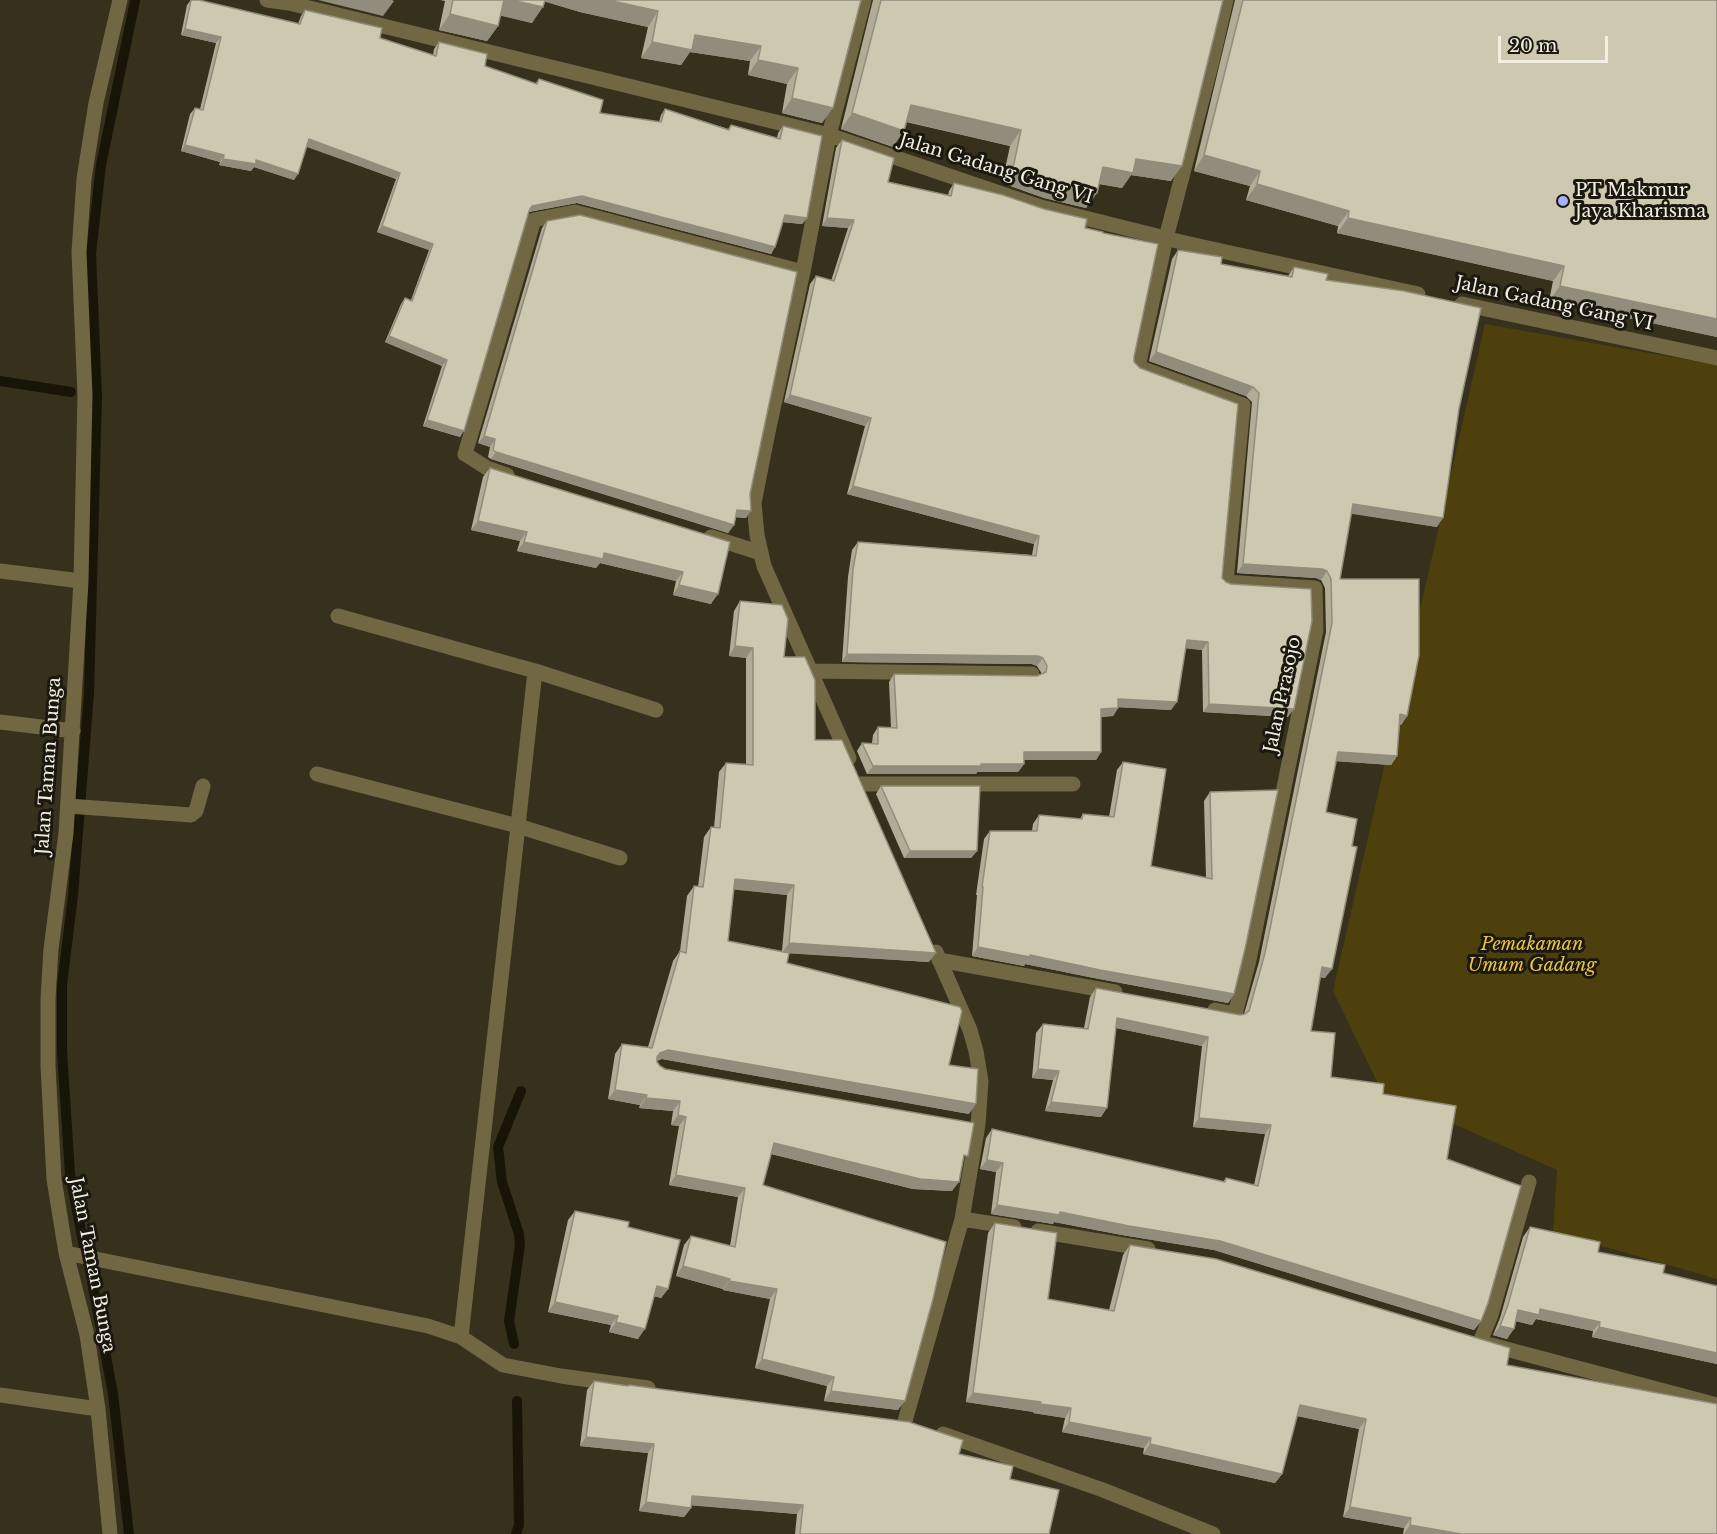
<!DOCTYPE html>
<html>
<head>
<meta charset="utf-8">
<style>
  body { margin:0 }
  #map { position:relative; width:1717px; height:1534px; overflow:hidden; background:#36301d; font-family:"Libre Baskerville",serif }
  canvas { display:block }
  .scale { position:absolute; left:1498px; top:36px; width:110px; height:27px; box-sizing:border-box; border:3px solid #f2eee2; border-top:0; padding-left:8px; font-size:18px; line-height:21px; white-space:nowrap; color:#f2eee2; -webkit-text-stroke:4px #1b1810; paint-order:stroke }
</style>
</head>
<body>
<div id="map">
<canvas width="1717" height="1534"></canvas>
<div class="scale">20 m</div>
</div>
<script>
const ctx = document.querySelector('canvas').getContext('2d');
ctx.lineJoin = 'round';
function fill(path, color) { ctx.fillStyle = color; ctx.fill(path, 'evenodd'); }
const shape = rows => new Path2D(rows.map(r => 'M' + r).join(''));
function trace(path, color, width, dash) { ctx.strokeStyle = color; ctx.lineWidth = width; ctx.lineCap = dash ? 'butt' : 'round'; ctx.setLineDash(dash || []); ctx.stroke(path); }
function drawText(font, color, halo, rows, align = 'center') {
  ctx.font = font + ' "Libre Baskerville",serif'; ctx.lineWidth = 6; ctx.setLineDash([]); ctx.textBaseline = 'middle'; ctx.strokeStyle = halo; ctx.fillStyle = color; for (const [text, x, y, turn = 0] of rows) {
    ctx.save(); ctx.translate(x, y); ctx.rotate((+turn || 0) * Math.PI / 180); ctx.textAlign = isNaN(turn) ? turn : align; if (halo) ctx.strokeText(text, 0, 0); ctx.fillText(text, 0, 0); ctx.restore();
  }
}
const green = shape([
  [1485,324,1717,365,1717,1279,1553,1232,1557,1170,1382,1092,1333,991]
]);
const stream = shape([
  [0,381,71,392],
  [84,1247,70,1174,62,1051,62,985,73,895,89,693,97,397,91,254,101,165,135,1],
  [92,1281,113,1394,129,1534],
  [514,1344,509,1321,520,1245,519,1234,502,1182,498,1147,521,1091],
  [516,1534,519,1525,517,1401]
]);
const lane = shape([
  [68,806,191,815,196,811,203,786]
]);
const street = shape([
  [267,0,289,3,829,135,1041,207,1185,243,1418,294],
  [1462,304,1717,358],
  [507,475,487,468,465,454,534,220,575,212,803,272],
  [711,537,761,553],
  [0,571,81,581],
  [338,616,535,671,518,826,620,858],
  [535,671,656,710],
  [811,671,1032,674],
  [0,722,73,731],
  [849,758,764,566,757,535,754,503,768,432,803,272,829,135,864,0],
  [317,774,518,826,461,1337],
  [861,784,1073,784],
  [939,960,1115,992],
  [1215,1010,1235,1014,1249,960,1316,630,1315,588,1226,582,1243,405,1138,367,1166,238,1212,61,1226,0],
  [962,1219,1014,1227],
  [1038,1231,1148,1249],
  [66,1253,428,1326,461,1337,503,1365,561,1376,648,1388],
  [1480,1342,1491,1315,1529,1182],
  [1491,1345,1717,1405],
  [0,1395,98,1409],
  [905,1421,962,1219,978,1125,981,1081,976,1051,970,1030,936,952],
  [943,1434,1103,1490,1213,1534],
  [110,1534,98,1409,87,1335,66,1253,54,1179,48,1066,48,999,51,949,66,833,81,581,85,395,79,252,84,179,96,103,120,0]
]);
const wall = shape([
  [191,0,199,0,298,24,301,16,305,10,380,38,433,55,434,49,439,42,485,66,535,84,539,79,600,113,659,122,661,115,665,109,728,129,731,125,777,138,778,133,783,126,807,218,802,224,783,222,775,247,771,254,577,203,529,212,460,437,423,426,442,366,385,342,401,304,405,298,411,300,429,250,377,232,396,179,307,146,294,180,254,167,251,171,219,165,220,162,181,151,190,114,195,108,200,109,216,43,181,35,187,5],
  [440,0,861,0,822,123,782,113,787,84,748,75,750,61,690,52,681,65,641,58,648,27,580,12,544,1,532,23,500,15,498,26,487,41,439,30,445,1],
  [873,0,1223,0,1171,181,1131,175,1122,188,1099,184,1086,208,1044,198,1002,183,1010,146,906,122,893,147,841,129],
  [1235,0,1717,0,1717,337,1549,301,1553,281,1337,233,1338,226,1246,200,1250,186,1194,171],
  [842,140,888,182,948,196,949,191,954,183,1103,233,1134,357,1134,362,1222,578,1288,717,1203,712,1202,650,1186,648,1171,710,1118,707,1118,708,1113,716,1101,717,1101,752,1096,760,1024,760,1024,764,1018,772,977,772,976,774,867,774,857,751,862,743,872,743,873,735,878,727,891,728,889,682,894,674,1037,676,1042,674,1037,666,1032,664,842,662,848,577,852,550,858,542,1032,555,1034,544,847,494,865,426,784,402,810,284,816,276,831,281,848,228,822,226,836,148],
  [547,221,750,494,746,518,736,517,734,525,728,533,491,459,488,457,490,447,478,443,542,228],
  [1178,250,1221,264,1288,276,1294,267,1326,280,1459,409,1437,527,1351,513,1340,579,1407,716,1401,725,1400,724,1397,756,1391,765,1336,761,1326,812,1325,978,1320,977,1311,1031,1331,1077,1383,1094,1447,1159,1481,1321,1474,1330,1214,1250,1122,1235,1054,1222,1053,1224,991,1214,996,1172,980,1169,986,1138,992,1129,1223,1182,1226,1178,1254,1185,1265,1134,1193,1127,1202,1046,1116,1028,1101,1117,1045,1111,1053,1080,1032,1078,1036,1033,1043,1024,1084,1028,1090,997,1096,988,1240,1015,1244,1014,1259,962,1326,632,1325,588,1321,580,1316,578,1237,573,1252,402,1246,396,1149,361,1172,259],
  [490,468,730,542,711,604,673,595,676,581,600,563,596,568,517,551,520,541,471,530,483,477],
  [740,601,784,657,815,740,929,962,789,953,787,963,949,1065,969,1114,662,1059,657,1061,657,1062,660,1066,665,1069,963,1164,952,1191,913,1189,771,1154,763,1185,898,1410,824,1401,827,1386,755,1368,770,1299,723,1290,723,1289,676,1276,684,1245,691,1236,730,1246,738,1197,669,1185,679,1126,671,1125,673,1111,639,1108,640,1105,608,1099,615,1054,622,1044,648,1047,673,961,680,951,687,896,694,886,698,887,704,837,711,827,714,828,719,772,726,763,746,764,746,658,729,656,734,611],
  [734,889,787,895,782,951,728,941],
  [1123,762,1151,866,1206,878,1204,801,1210,792,1234,994,1228,1003,1094,978,1025,964,1024,966,972,956,977,895,976,895,984,839,990,831,1032,831,1033,824,1039,815,1080,819,1083,814,1109,817,1117,770],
  [881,786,977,851,971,858,904,858,876,794],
  [575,1211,628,1227,668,1289,661,1298,654,1296,638,1339,609,1332,611,1325,548,1312,568,1220],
  [995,1223,1048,1299,1109,1310,1123,1255,1130,1245,1507,1365,1717,1534,1403,1534,1404,1528,1343,1517,1359,1429,1297,1416,1282,1474,1275,1483,1143,1454,1144,1448,1062,1432,1065,1418,1033,1413,1034,1412,966,1402,988,1233],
  [1530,1227,1598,1252,1663,1273,1717,1286,1717,1364,1592,1337,1593,1331,1536,1319,1532,1325,1516,1321,1507,1339,1493,1335,1500,1318,1523,1237],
  [594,1381,628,1386,629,1385,959,1454,1010,1479,1049,1534,795,1534,797,1514,691,1505,691,1508,684,1517,639,1511,648,1453,580,1446,587,1390]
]);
const shadedWall = shape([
  [318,0,392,0,394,1,383,16],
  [503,0,511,0,543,7,532,23,493,14],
  [539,0,608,0,658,11,648,27,580,12],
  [450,14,498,26,487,41,439,30],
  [185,29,221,37,216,43,181,35],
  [695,35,761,46,750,61,690,52,681,65,641,58,652,42],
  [758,60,798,68,787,84,748,75],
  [792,98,833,108,822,123,782,113],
  [911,105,1021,130,1010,146,900,120],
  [852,113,904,131,893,147,841,129],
  [309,139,400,173,396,179,304,146],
  [185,145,224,155,220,162,181,151],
  [1204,155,1260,171,1250,186,1194,171],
  [223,159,256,160,298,174,294,180,254,167,251,171,219,165],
  [1136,159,1182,166,1171,181,1131,175,1122,188,1092,182,1103,167],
  [1013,168,1097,193,1086,208,1044,198,1002,183],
  [1257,184,1349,211,1338,226,1246,200],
  [582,196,775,247,771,254,577,203,528,212,532,206],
  [785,215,807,218,802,224,780,222],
  [827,218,854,220,848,228,822,226],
  [1348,218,1564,266,1553,281,1337,233],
  [382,226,433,244,429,250,377,232],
  [1560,286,1717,319,1717,337,1549,301],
  [389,336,447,360,442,366,385,342],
  [1156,352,1253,387,1246,396,1149,361],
  [790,395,871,418,865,426,784,402],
  [427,420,464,431,460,437,423,426],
  [484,436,495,439,490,447,478,443],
  [496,452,734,525,728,533,491,459],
  [853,486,1039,536,1034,544,847,494],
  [1353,504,1443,518,1437,527,1346,513],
  [737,510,751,511,746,518,732,517],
  [478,521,527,532,520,541,471,530],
  [524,542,604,553,683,572,676,581,600,563,596,568,517,551],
  [1243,564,1322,569,1327,571,1321,580,1316,578,1237,573],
  [679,585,718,594,711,604,673,595],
  [1187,640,1208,642,1202,650,1182,648],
  [735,646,753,648,746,658,729,656],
  [847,654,1038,656,1043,658,1037,666,1032,664,842,662],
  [1118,699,1177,702,1171,710,1113,707],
  [1209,704,1294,709,1288,717,1203,712],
  [1118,708,1113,716,1096,717,1101,709],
  [1400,714,1407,716,1401,725,1394,723],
  [1024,752,1101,752,1096,760,1018,760],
  [1338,752,1397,756,1391,765,1332,761],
  [981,764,1024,764,1018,772,977,772,976,774,867,774,873,766],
  [910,851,977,851,971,858,904,858],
  [735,879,794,885,787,895,728,889],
  [789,943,936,953,929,962,782,953],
  [978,947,1030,955,1234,994,1228,1003,1094,978,1025,964,1024,966,972,956],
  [1322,967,1332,969,1325,978,1315,976],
  [1117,1018,1208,1037,1202,1046,1111,1027],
  [668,1050,976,1104,969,1114,662,1059,653,1062,660,1053],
  [1038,1069,1059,1071,1053,1080,1032,1078],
  [615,1090,647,1095,640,1105,608,1099],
  [646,1098,680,1101,673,1111,639,1108],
  [1051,1102,1107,1108,1101,1117,1045,1111],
  [678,1115,686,1117,679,1126,671,1125],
  [1199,1118,1271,1125,1265,1134,1193,1127],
  [774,1143,959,1182,952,1191,913,1189,768,1153],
  [987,1160,1003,1163,996,1172,980,1169],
  [676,1175,745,1188,738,1197,669,1185],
  [997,1205,1060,1212,1220,1241,1481,1321,1474,1330,1214,1250,1122,1235,1054,1222,1053,1224,991,1214],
  [683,1266,730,1279,723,1289,676,1276],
  [729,1281,777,1289,770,1299,723,1290],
  [657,1286,668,1289,661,1298,650,1295],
  [555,1302,618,1316,611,1325,548,1312],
  [1540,1309,1600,1322,1593,1331,1536,1319,1532,1325,1511,1320,1518,1310],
  [616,1322,645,1329,638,1339,609,1332],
  [1500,1326,1514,1329,1507,1339,1493,1335],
  [1599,1327,1717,1353,1717,1364,1592,1337],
  [762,1359,834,1377,827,1386,755,1368],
  [831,1391,905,1401,898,1410,824,1401],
  [973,1393,1041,1402,1034,1412,966,1402],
  [1040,1404,1071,1408,1065,1418,1033,1413],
  [1300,1405,1366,1419,1359,1429,1293,1415],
  [1069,1422,1151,1438,1144,1448,1062,1432],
  [586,1437,654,1444,648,1453,580,1446],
  [1150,1444,1282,1474,1275,1483,1143,1454],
  [692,1496,803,1505,797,1514,686,1505],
  [646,1502,691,1508,684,1517,639,1511],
  [1350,1507,1411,1518,1404,1528,1343,1517],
  [1410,1525,1461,1534,1404,1534]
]);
const building = shape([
  [191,0,199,0,300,24,305,10,382,28,380,38,436,56,439,42,487,54,485,66,537,84,539,79,603,100,600,113,661,122,665,109,729,130,731,125,780,139,783,126,822,136,807,218,785,215,775,247,582,196,532,206,529,211,464,431,427,420,447,360,389,336,405,298,412,301,433,244,382,226,400,173,309,139,298,174,256,160,256,164,223,159,224,155,185,145,195,108,203,110,221,37,185,29,191,0],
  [453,0,504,0,498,26,450,14,453,0],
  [511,0,545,0,543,7,511,0],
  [608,0,861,0,833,108,792,98,798,68,758,60,761,46,695,35,692,50,652,42,658,11,608,0],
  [881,0,1223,0,1182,166,1136,159,1133,173,1103,167,1097,193,1055,182,1013,168,1021,130,911,105,904,131,852,113,881,0],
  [1243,0,1717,0,1717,319,1560,286,1564,266,1348,218,1349,211,1257,184,1260,171,1204,155,1243,0],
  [842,140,894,158,888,182,951,196,954,183,1003,195,1044,209,1087,219,1085,228,1103,232,1103,233,1158,244,1134,357,1134,362,1140,368,1238,404,1222,578,1226,582,1231,584,1311,589,1312,621,1294,709,1209,704,1208,642,1187,640,1177,702,1118,699,1118,708,1101,709,1101,752,1024,752,1024,764,981,764,981,766,873,766,862,743,878,744,878,727,897,728,894,674,1037,676,1046,672,1047,666,1043,658,1038,656,847,654,853,569,858,542,1036,556,1039,536,853,486,871,418,790,395,816,276,834,281,854,220,827,218,842,140],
  [580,215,797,272,750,494,751,511,737,510,734,525,496,452,493,450,495,439,484,436,547,221,580,215],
  [1178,250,1222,257,1221,264,1292,277,1294,267,1328,274,1326,280,1404,291,1481,308,1459,409,1443,518,1353,504,1340,579,1419,579,1419,655,1407,716,1400,714,1397,756,1338,752,1326,812,1357,819,1352,846,1357,847,1332,969,1322,967,1311,1031,1335,1033,1331,1077,1384,1084,1383,1094,1456,1106,1447,1159,1521,1186,1488,1303,1481,1321,1220,1241,1129,1226,1060,1212,1059,1215,997,1205,1003,1163,987,1160,992,1129,1225,1182,1226,1178,1258,1186,1271,1125,1199,1118,1208,1037,1117,1018,1107,1108,1051,1102,1059,1071,1038,1069,1043,1024,1088,1029,1096,988,1240,1015,1245,1014,1249,1011,1265,953,1332,623,1331,579,1327,571,1322,569,1243,564,1259,393,1253,387,1156,352,1178,250],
  [490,468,730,542,718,594,679,585,683,572,604,553,603,559,524,542,527,532,478,521,490,468],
  [740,601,782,605,788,619,784,657,805,657,815,680,815,740,842,740,936,953,789,943,794,885,735,879,728,941,789,953,787,963,960,1007,962,1011,949,1065,978,1069,976,1104,668,1050,660,1053,657,1057,657,1062,660,1066,665,1069,974,1123,968,1156,964,1155,959,1182,920,1179,774,1143,763,1185,946,1242,933,1299,905,1401,831,1391,834,1377,762,1359,777,1289,729,1281,730,1279,683,1266,691,1236,735,1247,745,1188,676,1175,686,1117,678,1115,680,1101,646,1098,647,1095,615,1090,622,1044,652,1048,680,951,686,953,694,886,703,887,711,827,720,828,726,763,753,765,753,648,735,646,740,601],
  [1123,762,1166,769,1151,866,1212,879,1210,792,1278,790,1245,949,1234,994,1100,970,1030,955,1030,957,978,947,983,887,982,887,990,831,1037,831,1039,815,1082,819,1083,814,1114,817,1123,762],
  [881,786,980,786,977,851,910,851,881,786],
  [575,1211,629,1222,628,1227,680,1240,668,1289,657,1286,645,1329,616,1322,618,1316,555,1302,575,1211],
  [995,1223,1057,1233,1048,1299,1114,1311,1130,1245,1216,1259,1510,1348,1507,1365,1717,1404,1717,1534,1461,1534,1410,1525,1411,1518,1350,1507,1366,1419,1300,1405,1282,1474,1150,1444,1151,1438,1069,1422,1071,1408,1040,1404,1041,1402,973,1393,995,1223],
  [1530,1227,1600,1242,1598,1252,1665,1265,1663,1273,1717,1286,1717,1353,1599,1327,1600,1322,1540,1309,1539,1315,1518,1310,1514,1329,1500,1326,1507,1308,1530,1227],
  [594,1381,628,1386,629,1385,909,1422,963,1440,959,1454,1013,1466,1010,1479,1059,1490,1049,1534,800,1534,803,1505,692,1496,691,1508,646,1502,654,1444,586,1437,594,1381]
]);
const markers = [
  [1563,201,6,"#a2b2fd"]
];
const streetNames = [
  ["Jalan Gadang Gang VI",996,169,17],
  ["Jalan Gadang Gang VI",1554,304,12],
  ["Jalan Prasojo",1283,695,-78],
  ["Jalan Taman Bunga",49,766,-86],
  ["Jalan Taman Bunga",92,1265,79]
];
const poiNames = [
  ["PT Makmur",1575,191],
  ["Jaya Kharisma",1575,212]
];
const parkNames = [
  ["Pemakaman",1532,945],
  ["Umum Gadang",1532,966]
];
fill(green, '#4d400c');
trace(stream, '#181408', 10);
trace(lane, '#716742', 15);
trace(street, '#716742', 15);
fill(wall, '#b2ac97');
fill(shadedWall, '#918c7b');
fill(building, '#cfc8b0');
trace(building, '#918c7b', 1.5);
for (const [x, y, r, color] of markers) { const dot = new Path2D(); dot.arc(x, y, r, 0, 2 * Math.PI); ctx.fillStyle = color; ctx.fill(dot); trace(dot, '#1b1810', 2); }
drawText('18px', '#f2eee2', '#1b1810', streetNames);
drawText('18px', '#f2eee2', '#1b1810', poiNames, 'left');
drawText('italic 18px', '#e8c63e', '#1b1810', parkNames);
</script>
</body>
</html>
